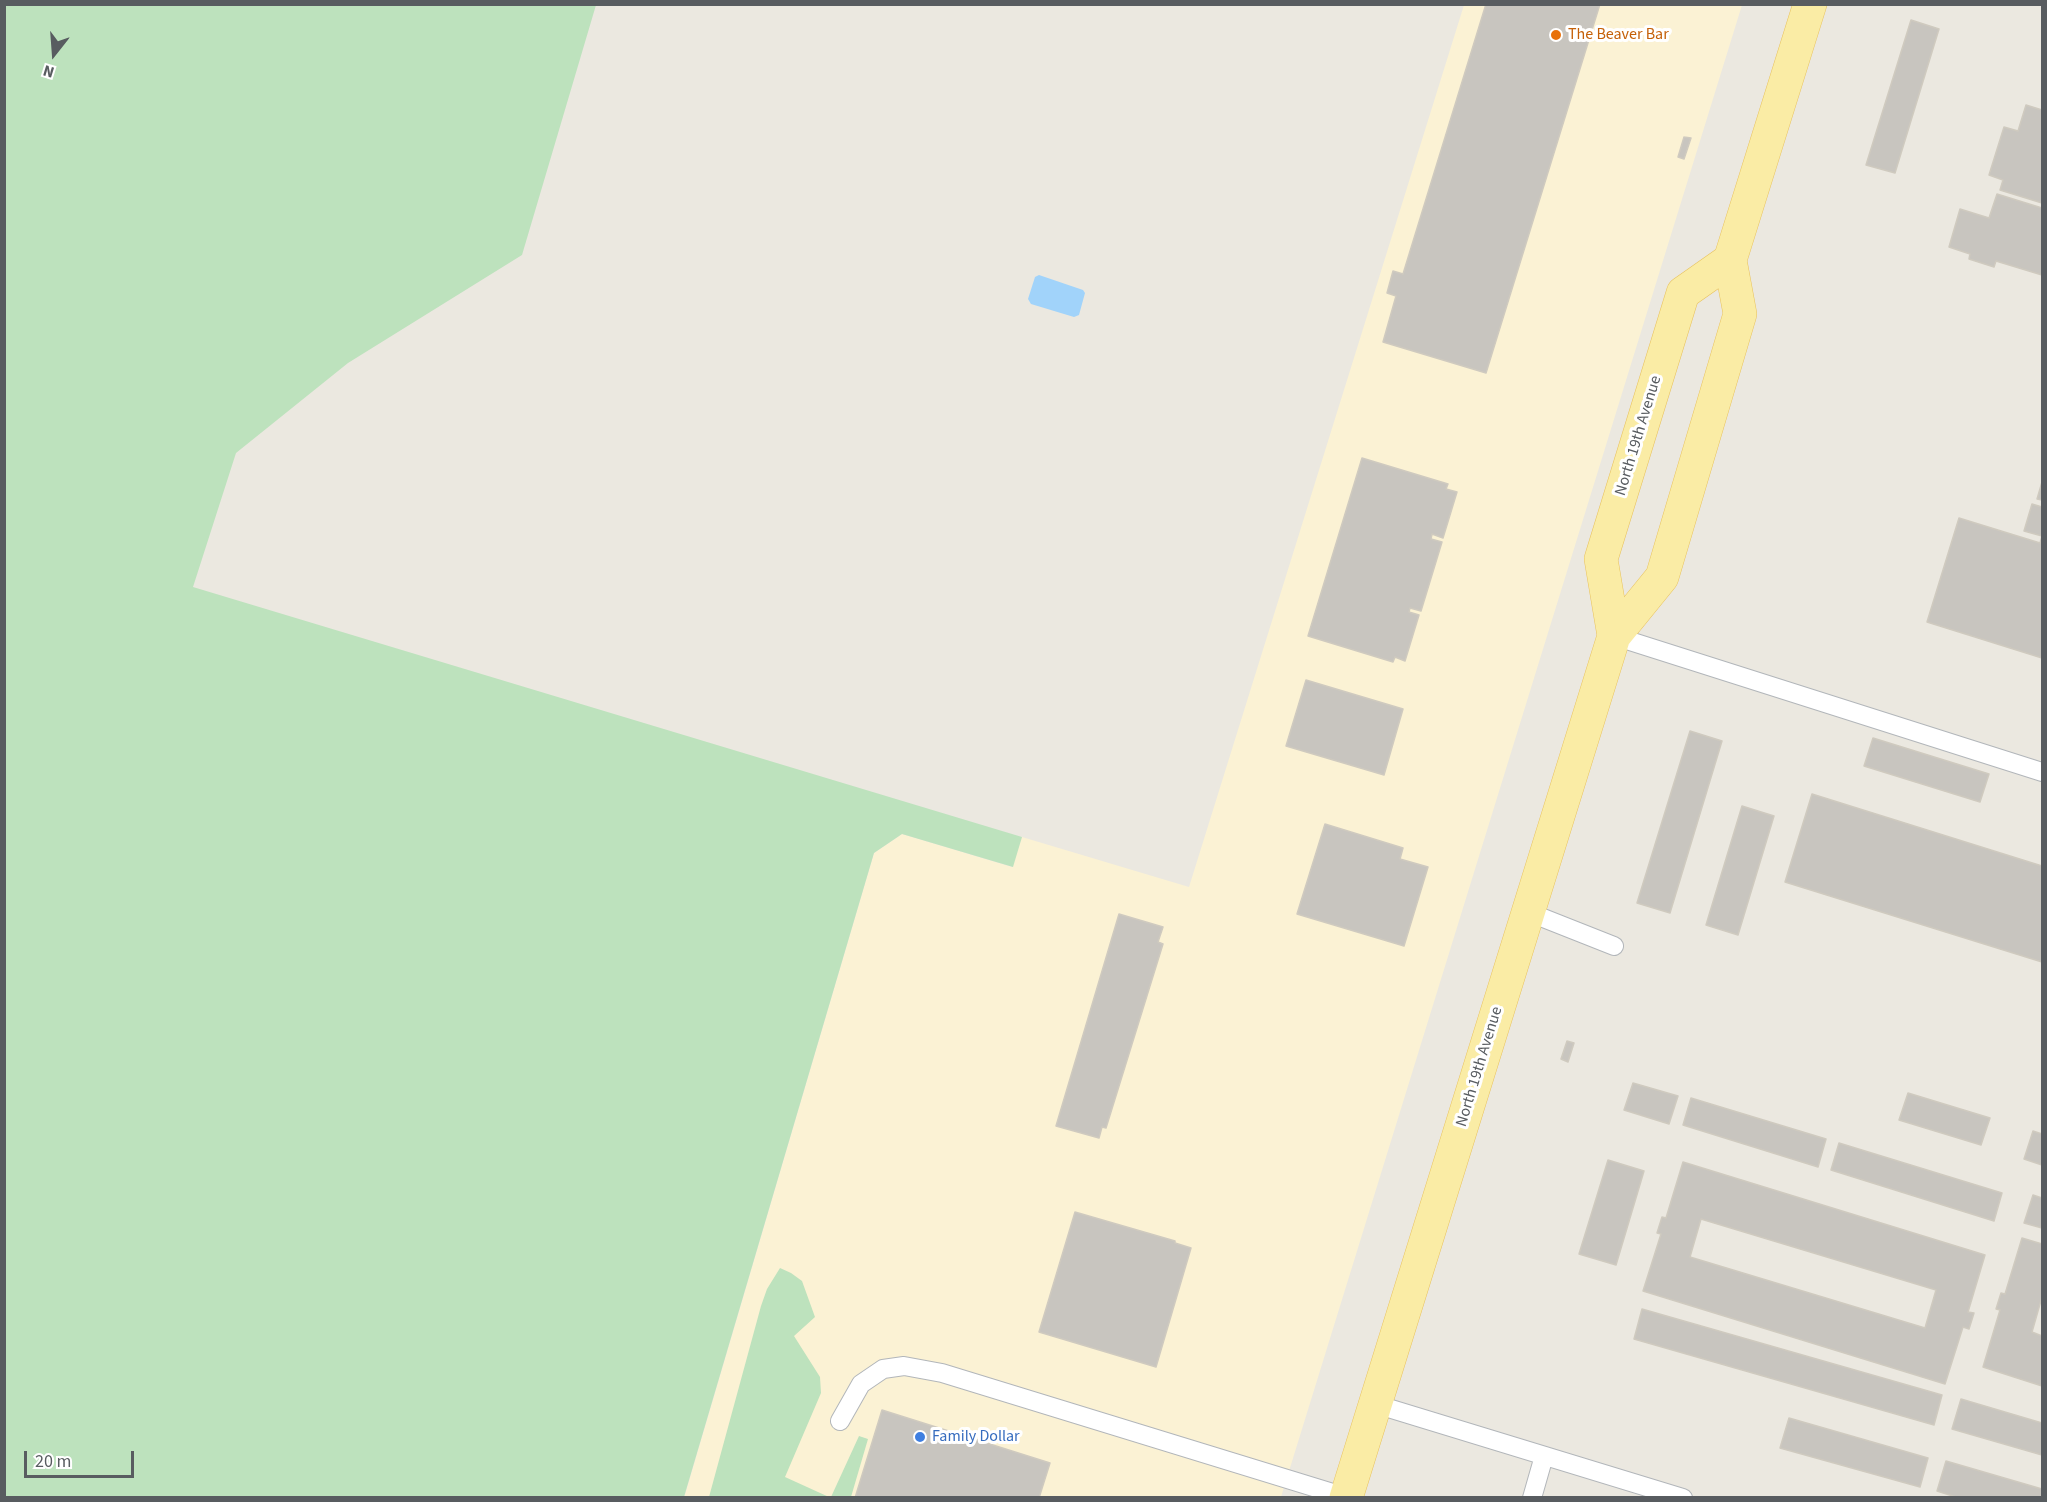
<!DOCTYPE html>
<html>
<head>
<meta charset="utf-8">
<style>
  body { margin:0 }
  #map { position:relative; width:2047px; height:1502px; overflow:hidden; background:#ebe8e0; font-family:"Source Sans 3",sans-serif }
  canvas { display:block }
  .frame { position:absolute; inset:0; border:6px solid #585c60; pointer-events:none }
  .north { position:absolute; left:24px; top:24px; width:60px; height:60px; -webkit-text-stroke:4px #fff; paint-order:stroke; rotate:197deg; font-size:16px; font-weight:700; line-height:24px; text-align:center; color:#585c60 }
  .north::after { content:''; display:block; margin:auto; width:21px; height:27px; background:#585c60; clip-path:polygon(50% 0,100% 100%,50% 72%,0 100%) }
  .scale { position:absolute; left:24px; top:1451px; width:110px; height:27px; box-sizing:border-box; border:3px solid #585c60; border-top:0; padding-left:8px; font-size:18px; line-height:21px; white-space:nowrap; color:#585c60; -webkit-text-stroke:4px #fff; paint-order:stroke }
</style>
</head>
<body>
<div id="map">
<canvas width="2047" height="1502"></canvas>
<div class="frame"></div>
<div class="north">N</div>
<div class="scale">20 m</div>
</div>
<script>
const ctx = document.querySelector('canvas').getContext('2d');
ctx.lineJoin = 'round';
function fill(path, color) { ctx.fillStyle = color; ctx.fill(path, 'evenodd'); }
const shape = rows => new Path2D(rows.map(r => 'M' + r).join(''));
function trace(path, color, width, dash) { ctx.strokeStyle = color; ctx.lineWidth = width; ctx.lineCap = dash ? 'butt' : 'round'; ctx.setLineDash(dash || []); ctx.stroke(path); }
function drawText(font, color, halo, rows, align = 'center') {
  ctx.font = font + ' "Source Sans 3",sans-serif'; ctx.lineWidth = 6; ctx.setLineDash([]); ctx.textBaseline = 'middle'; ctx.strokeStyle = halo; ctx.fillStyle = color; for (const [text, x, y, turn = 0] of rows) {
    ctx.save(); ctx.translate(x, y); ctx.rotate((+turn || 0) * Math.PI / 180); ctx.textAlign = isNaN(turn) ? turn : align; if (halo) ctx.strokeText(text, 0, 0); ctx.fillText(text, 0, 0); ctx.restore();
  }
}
const commercial = shape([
  [1464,5,1742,5,1281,1497,684,1498,874,853,902,834,1012,867,1022,837,1189,887]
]);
const green = shape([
  [5,4,596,5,522,255,348,363,236,453,193,587,1022,837,1013,867,902,834,874,853,684,1497,5,1497],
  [780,1268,791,1273,802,1281,815,1317,794,1336,820,1377,821,1393,785,1477,829,1497,709,1497,761,1306,767,1289],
  [859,1436,868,1439,851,1497,831,1497]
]);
const water = shape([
  [1039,275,1083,290,1085,293,1079,315,1074,317,1031,304,1028,299,1035,277]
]);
const building = shape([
  [1486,4,1600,4,1486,373,1383,342,1396,296,1387,293,1393,271,1403,274,1486,4],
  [1911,20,1939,29,1895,173,1866,165,1911,20],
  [2026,105,2042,110,2042,203,2000,190,2003,180,1989,175,2004,127,2018,131,2026,105],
  [1684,137,1691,138,1684,159,1678,157,1684,137],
  [1997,194,2042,208,2042,275,1996,261,1994,267,1969,259,1970,254,1949,247,1960,209,1989,218,1997,194],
  [1362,458,1448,484,1446,489,1457,492,1443,538,1432,534,1431,539,1442,542,1421,611,1410,608,1409,612,1419,615,1405,661,1395,657,1393,662,1308,636,1362,458],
  [2042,482,2042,500,2037,499,2042,482],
  [2032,504,2042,507,2042,658,1927,622,1959,518,2040,543,2042,536,2024,531,2032,504],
  [1306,680,1403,709,1384,775,1286,746,1306,680],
  [1690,731,1722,741,1670,913,1637,903,1690,731],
  [1873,738,1989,774,1980,802,1864,766,1873,738],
  [1812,794,2042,866,2042,962,1785,882,1812,794],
  [1742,806,1774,816,1738,935,1706,925,1742,806],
  [1325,824,1403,848,1400,859,1428,867,1404,946,1297,914,1325,824],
  [1119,914,1163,927,1158,942,1163,944,1106,1128,1102,1127,1099,1138,1056,1126,1119,914],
  [1567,1041,1574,1043,1568,1062,1561,1059,1567,1041],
  [1633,1083,1678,1096,1669,1124,1624,1110,1633,1083],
  [1908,1093,1990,1118,1981,1145,1899,1120,1908,1093],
  [1691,1098,1826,1139,1818,1167,1683,1125,1691,1098],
  [2033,1131,2042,1134,2042,1165,2024,1159,2033,1131],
  [1839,1143,2002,1193,1994,1221,1831,1170,1839,1143],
  [1608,1160,1644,1171,1616,1265,1579,1254,1608,1160],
  [1683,1162,1985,1255,1968,1312,1974,1313,1969,1329,1963,1327,1945,1384,1643,1291,1661,1234,1657,1233,1662,1217,1666,1218,1683,1162],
  [1701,1219,1936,1290,1925,1328,1690,1257,1701,1219],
  [2033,1195,2042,1198,2042,1228,2024,1223,2033,1195],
  [1075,1212,1175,1241,1175,1243,1191,1248,1156,1367,1039,1332,1075,1212],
  [2022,1238,2042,1244,2042,1297,2032,1332,2042,1336,2042,1386,1983,1367,2000,1310,1996,1309,2001,1293,2005,1294,2022,1238],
  [1642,1309,1942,1395,1934,1425,1634,1339,1642,1309],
  [1961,1399,2042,1423,2042,1455,1952,1429,1961,1399],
  [882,1410,1050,1463,1039,1498,855,1498,882,1410],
  [1789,1418,1928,1458,1920,1487,1780,1448,1789,1418],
  [1946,1461,2042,1489,2042,1498,1959,1498,1937,1491,1946,1461]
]);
const lane = shape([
  [1614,636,2042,772],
  [1528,912,1614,946],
  [1375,1404,1683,1498],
  [840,1421,861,1384,883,1369,904,1366,942,1373,1346,1497],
  [1532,1498,1544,1456]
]);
const primary = shape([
  [1614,636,1601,559,1683,293,1730,260],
  [1346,1498,1614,636,1662,577,1740,314,1730,260,1810,4]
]);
const markers = [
  [1556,35,6,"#e8710a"],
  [920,1437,6,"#3f7fe0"]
];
const foodNames = [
  ["The Beaver Bar",1568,35]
];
const streetNames = [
  ["North 19th Avenue",1639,436,-73],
  ["North 19th Avenue",1480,1067,-73]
];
const shopNames = [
  ["Family Dollar",932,1437]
];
fill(commercial, '#fbf2d4');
fill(green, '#bde2bd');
fill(water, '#a1d3fa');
fill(building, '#c8c5bf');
trace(building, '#cfcabf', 1.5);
trace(lane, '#b2b6ba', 20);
trace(primary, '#e8c15b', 34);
trace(lane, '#fff', 18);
trace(primary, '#faeca5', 33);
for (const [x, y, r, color] of markers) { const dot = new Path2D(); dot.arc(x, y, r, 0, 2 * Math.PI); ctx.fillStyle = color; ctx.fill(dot); trace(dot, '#fff', 2); }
drawText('16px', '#c56008', '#fff', foodNames, 'left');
drawText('16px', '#585c60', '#fff', streetNames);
drawText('16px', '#366cbe', '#fff', shopNames, 'left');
</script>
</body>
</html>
